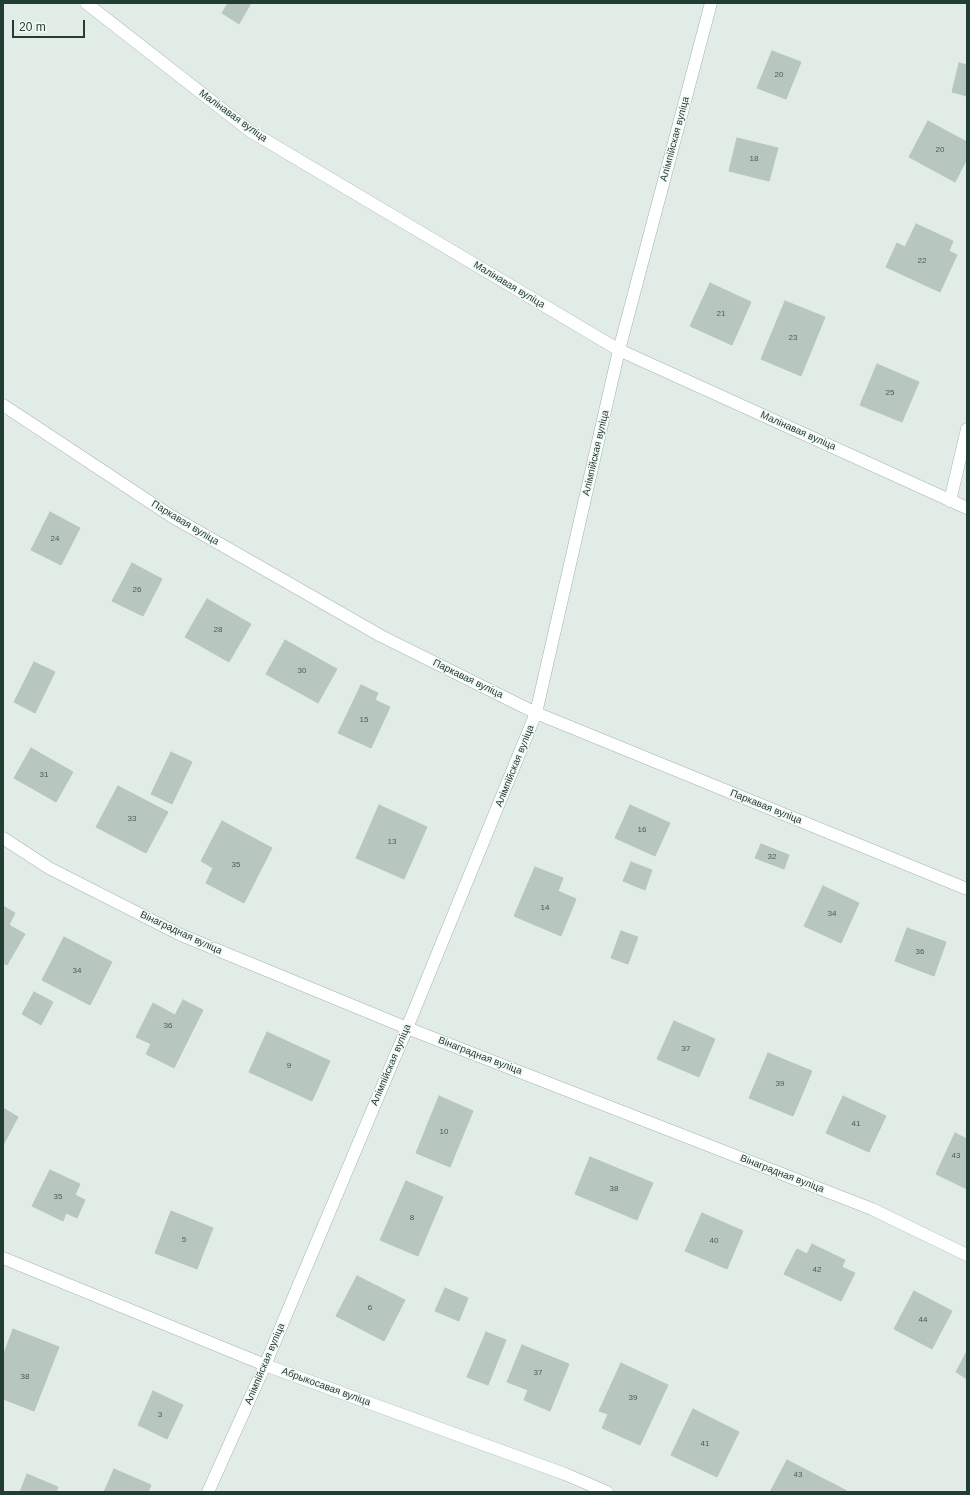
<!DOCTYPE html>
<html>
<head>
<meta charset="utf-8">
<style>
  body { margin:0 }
  #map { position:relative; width:970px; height:1495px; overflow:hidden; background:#e2ece7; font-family:Arial,sans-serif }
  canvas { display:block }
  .frame { position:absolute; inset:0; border:4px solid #223e34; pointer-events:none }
  .scale { position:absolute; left:12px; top:20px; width:73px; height:18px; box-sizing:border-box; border:2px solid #223e34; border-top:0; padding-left:5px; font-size:12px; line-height:14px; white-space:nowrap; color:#223e34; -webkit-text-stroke:3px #f3f9f5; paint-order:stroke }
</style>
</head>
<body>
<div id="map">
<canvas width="970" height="1495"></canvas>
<div class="frame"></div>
<div class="scale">20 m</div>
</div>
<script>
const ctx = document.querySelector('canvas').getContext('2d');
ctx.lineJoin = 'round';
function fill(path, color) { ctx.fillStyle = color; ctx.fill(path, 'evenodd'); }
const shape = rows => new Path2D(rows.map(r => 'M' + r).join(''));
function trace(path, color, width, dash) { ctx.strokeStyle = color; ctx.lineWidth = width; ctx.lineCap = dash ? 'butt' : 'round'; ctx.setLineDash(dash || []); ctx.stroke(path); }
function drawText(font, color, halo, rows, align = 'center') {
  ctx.font = font + ' Arial,sans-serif'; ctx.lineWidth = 3; ctx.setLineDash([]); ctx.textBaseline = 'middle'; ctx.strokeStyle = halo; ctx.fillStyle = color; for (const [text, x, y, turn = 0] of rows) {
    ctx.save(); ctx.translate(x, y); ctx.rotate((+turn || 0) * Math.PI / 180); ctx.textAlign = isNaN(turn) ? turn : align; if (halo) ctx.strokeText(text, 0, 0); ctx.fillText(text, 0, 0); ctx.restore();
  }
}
const building = shape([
  [228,3,251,3,239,24,222,13,228,3],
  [772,51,801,62,786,99,757,88,772,51],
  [959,63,967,65,967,96,952,92,959,63],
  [928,121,967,142,967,159,955,182,909,157,928,121],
  [737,138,778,148,769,181,729,171,737,138],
  [916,224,953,241,949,251,957,255,940,292,886,267,897,243,905,247,916,224],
  [710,283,751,302,732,345,690,326,710,283],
  [785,301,825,317,801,376,761,359,785,301],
  [877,364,919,382,902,422,860,405,877,364],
  [50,512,80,528,61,565,31,550,50,512],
  [132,563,162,579,143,616,112,601,132,563],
  [207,599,251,624,229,662,185,637,207,599],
  [285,640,337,669,318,703,266,674,285,640],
  [34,662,55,672,35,713,14,702,34,662],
  [361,685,378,693,375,700,390,707,371,748,338,733,361,685],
  [31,748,73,772,56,802,14,778,31,748],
  [171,752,192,762,172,804,151,794,171,752],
  [118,786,168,812,146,853,96,827,118,786],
  [379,805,427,827,404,879,356,858,379,805],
  [630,805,670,823,655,856,615,838,630,805],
  [222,821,272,848,244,903,206,883,213,868,201,861,222,821],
  [761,844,789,855,784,869,755,858,761,844],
  [631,862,652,870,645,890,623,881,631,862],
  [535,867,563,878,558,891,576,899,561,936,514,916,535,867],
  [823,886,859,903,841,943,804,926,823,886],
  [3,906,15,913,9,925,25,934,7,965,3,963,3,906],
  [907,928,946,942,934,976,895,961,907,928],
  [621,931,638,937,628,964,611,958,621,931],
  [64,937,112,962,90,1005,42,980,64,937],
  [34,992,53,1002,41,1025,22,1014,34,992],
  [183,1000,203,1010,174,1068,146,1054,151,1044,136,1037,153,1003,175,1015,183,1000],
  [674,1021,715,1039,699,1077,657,1059,674,1021],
  [267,1032,330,1061,312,1101,249,1072,267,1032],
  [768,1053,812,1071,793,1116,749,1098,768,1053],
  [439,1096,473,1111,450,1167,416,1153,439,1096],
  [843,1096,886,1116,869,1152,826,1133,843,1096],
  [3,1108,18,1117,3,1145,3,1108],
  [955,1133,967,1139,967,1189,936,1174,955,1133],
  [590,1157,653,1183,637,1220,575,1194,590,1157],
  [50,1170,80,1184,75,1195,85,1200,77,1218,66,1213,63,1221,32,1206,50,1170],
  [406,1181,443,1197,418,1256,380,1240,406,1181],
  [171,1211,213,1228,197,1269,155,1253,171,1211],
  [702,1213,743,1231,727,1269,685,1251,702,1213],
  [812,1244,845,1260,842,1267,855,1273,841,1301,784,1274,797,1249,807,1254,812,1244],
  [357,1276,405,1300,384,1341,336,1316,357,1276],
  [445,1288,468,1298,459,1321,435,1311,445,1288],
  [914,1291,952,1311,932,1349,894,1329,914,1291],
  [13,1329,59,1347,34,1411,3,1399,3,1356,13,1329],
  [486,1332,506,1340,488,1385,467,1377,486,1332],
  [522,1345,569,1364,550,1411,524,1400,528,1390,507,1382,522,1345],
  [967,1351,967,1379,956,1372,967,1351],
  [621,1363,668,1385,640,1445,602,1428,608,1414,599,1411,621,1363],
  [153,1391,183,1405,167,1439,138,1425,153,1391],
  [693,1409,739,1432,717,1477,671,1455,693,1409],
  [787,1460,847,1491,846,1492,770,1492,787,1460],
  [114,1469,151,1485,148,1492,104,1492,114,1469],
  [27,1474,58,1487,56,1492,20,1492,27,1474]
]);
const minor = shape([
  [86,3,250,131,619,350,967,508],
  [3,405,171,516,381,636,536,713,967,889],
  [950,501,967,429],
  [3,838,49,868,181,935,407,1028,872,1209,967,1255],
  [3,1258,265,1365,565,1474,607,1492],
  [208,1492,265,1365,407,1028,536,713,619,350,711,3]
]);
const numberNames = [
  ["20",779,75],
  ["20",940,150],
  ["18",754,159],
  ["22",922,261],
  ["21",721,314],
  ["23",793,338],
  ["25",890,393],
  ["24",55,539],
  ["26",137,590],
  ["28",218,630],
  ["30",302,671],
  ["15",364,720],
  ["31",44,775],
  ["33",132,819],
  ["16",642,830],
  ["13",392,842],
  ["32",772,857],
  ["35",236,865],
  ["14",545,908],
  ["34",832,914],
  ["36",920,952],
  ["34",77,971],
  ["36",168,1026],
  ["37",686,1049],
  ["9",289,1066],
  ["39",780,1084],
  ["41",856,1124],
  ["10",444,1132],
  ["43",956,1156],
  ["38",614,1189],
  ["35",58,1197],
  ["8",412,1218],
  ["5",184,1240],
  ["40",714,1241],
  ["42",817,1270],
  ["6",370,1308],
  ["44",923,1320],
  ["37",538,1373],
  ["38",25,1377],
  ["39",633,1398],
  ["3",160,1415],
  ["41",705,1444],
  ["43",798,1475]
];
const streetNames = [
  ["Малінавая вуліца",233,116,36],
  ["Алімпійская вуліца",675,139,-75],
  ["Малінавая вуліца",509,285,31],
  ["Малінавая вуліца",798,431,24],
  ["Алімпійская вуліца",596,453,-77],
  ["Паркавая вуліца",185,523,31],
  ["Паркавая вуліца",468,679,26],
  ["Алімпійская вуліца",515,766,-68],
  ["Паркавая вуліца",766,807,22],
  ["Вінаградная вуліца",181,933,25],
  ["Вінаградная вуліца",480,1056,21],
  ["Алімпійская вуліца",391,1065,-67],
  ["Вінаградная вуліца",782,1174,21],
  ["Алімпійская вуліца",265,1364,-67],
  ["Абрыкосавая вуліца",326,1387,20]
];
fill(building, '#b7c7c0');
trace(building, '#b4c6be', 1);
trace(minor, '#a5b4ae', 13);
trace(minor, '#fff', 12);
drawText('8px', '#476057', null, numberNames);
drawText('10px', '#223e34', '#f3f9f5', streetNames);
</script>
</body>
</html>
